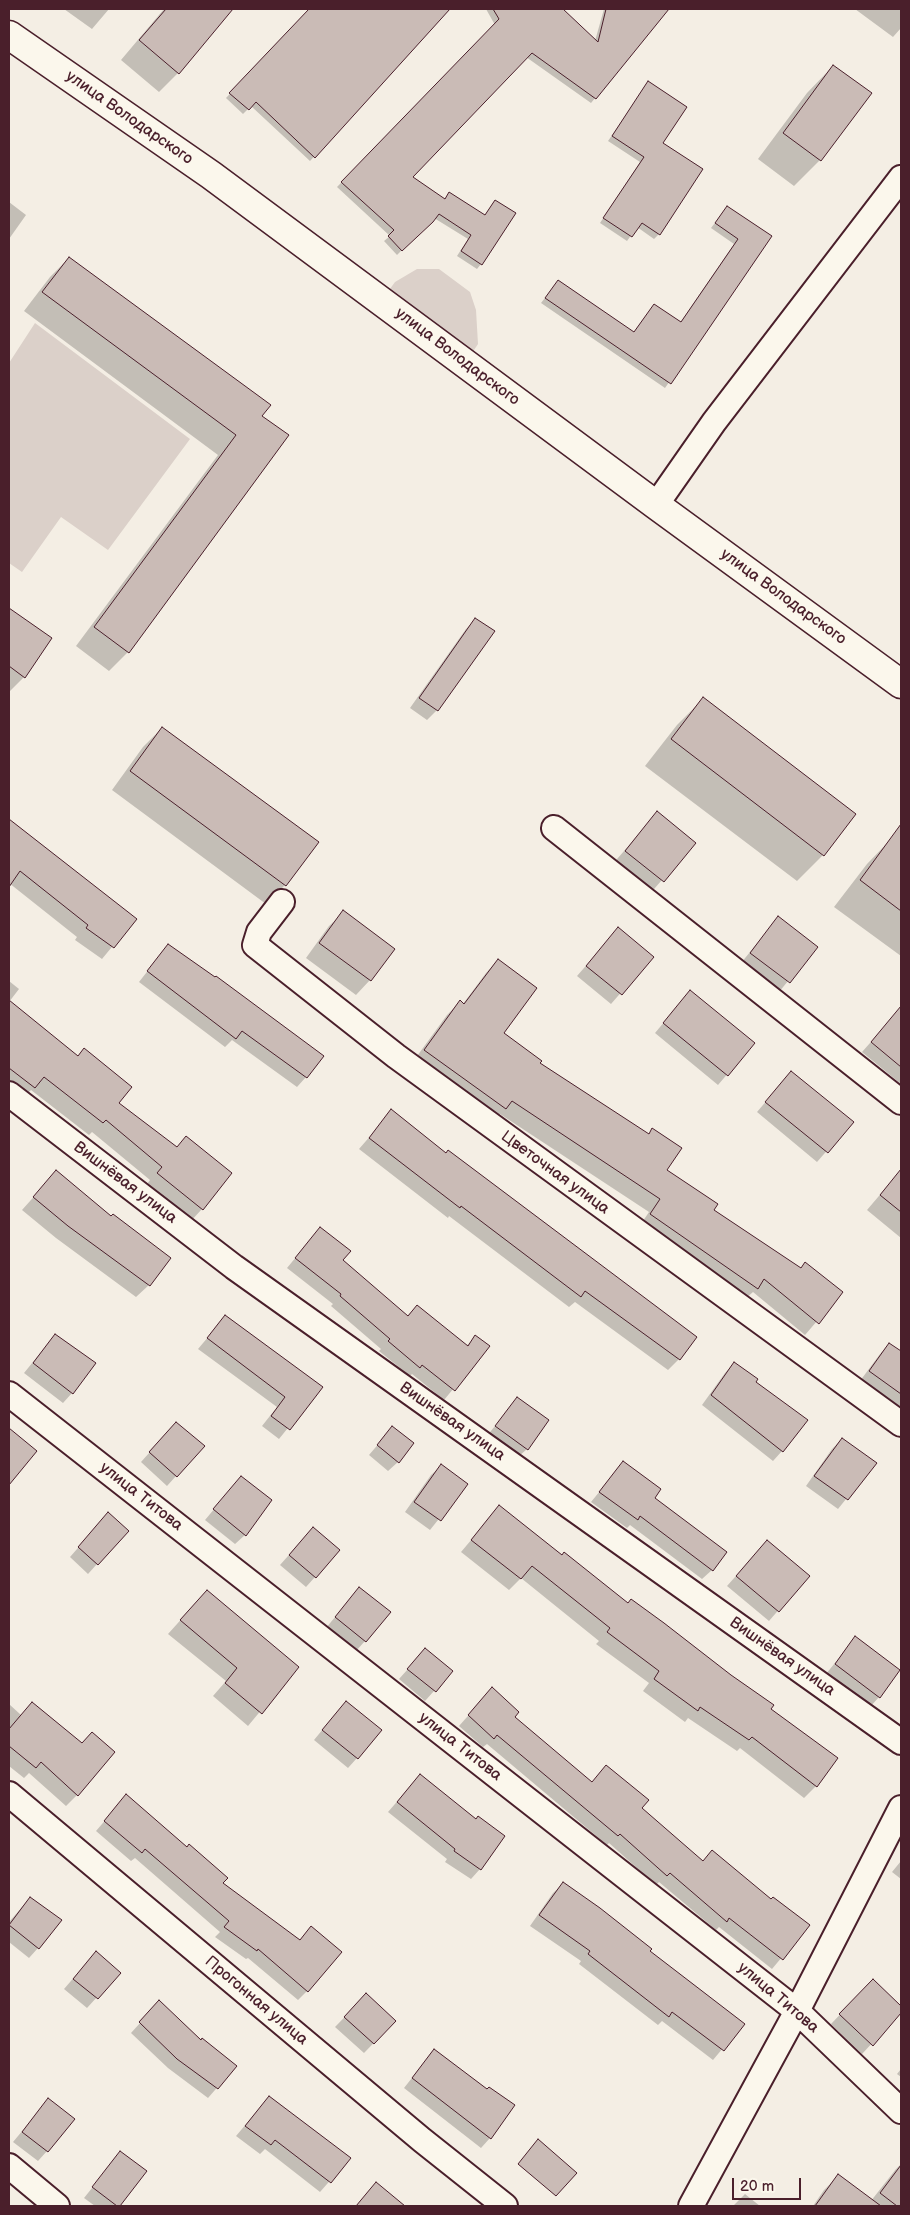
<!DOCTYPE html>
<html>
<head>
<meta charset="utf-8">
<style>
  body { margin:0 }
  #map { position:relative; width:910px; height:2215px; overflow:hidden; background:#f4eee4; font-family:"Balsamiq Sans",sans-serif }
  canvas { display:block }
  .frame { position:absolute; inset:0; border:10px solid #4a1f2b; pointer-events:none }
  .scale { position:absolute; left:732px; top:2178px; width:69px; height:22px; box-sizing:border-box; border:2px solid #4a1f2b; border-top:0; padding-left:6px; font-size:15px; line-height:18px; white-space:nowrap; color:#4a1f2b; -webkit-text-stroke:4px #fbf7ec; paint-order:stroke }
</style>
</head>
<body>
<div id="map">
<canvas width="910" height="2215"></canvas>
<div class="frame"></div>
<div class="scale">20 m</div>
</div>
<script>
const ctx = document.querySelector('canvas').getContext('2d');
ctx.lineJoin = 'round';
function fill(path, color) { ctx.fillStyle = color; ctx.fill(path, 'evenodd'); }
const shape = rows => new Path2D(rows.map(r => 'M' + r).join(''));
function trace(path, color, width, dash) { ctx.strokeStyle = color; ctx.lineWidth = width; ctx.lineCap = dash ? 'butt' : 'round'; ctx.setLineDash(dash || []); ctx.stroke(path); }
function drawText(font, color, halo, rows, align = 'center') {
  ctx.font = font + ' "Balsamiq Sans",sans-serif'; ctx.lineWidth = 5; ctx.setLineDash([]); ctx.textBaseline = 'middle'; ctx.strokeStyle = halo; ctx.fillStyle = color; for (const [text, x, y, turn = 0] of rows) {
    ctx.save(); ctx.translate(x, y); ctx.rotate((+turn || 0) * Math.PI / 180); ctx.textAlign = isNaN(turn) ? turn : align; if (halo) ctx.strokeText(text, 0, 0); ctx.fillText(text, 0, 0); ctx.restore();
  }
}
const green = shape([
  [417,269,439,269,470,292,476,310,478,344,472,353,387,293,395,282],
  [35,323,190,439,108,550,61,517,22,572,9,563,9,363]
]);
const shadow = shape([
  [64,9,109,9,92,29],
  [164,9,232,9,178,73,159,92,121,60],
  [310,9,449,9,310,161,251,106,243,114,226,98],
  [486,9,561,9,595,41,604,9,668,9,591,103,526,57,411,177,444,199,449,194,484,216,495,201,481,264,477,269,457,256,468,239,434,218,397,255,384,241,390,236,337,187,495,25],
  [855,9,901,9,901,28,893,37],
  [833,66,820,160,794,186,758,159,807,93],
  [648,83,661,144,659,234,654,239,637,227,627,241,600,223,640,162,608,141],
  [9,202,26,215,9,239],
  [727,207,770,237,665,388,541,303,558,281,633,333,654,305,680,323,734,244,711,228],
  [69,258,261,416,128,652,109,671,76,646,218,455,24,311,50,277],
  [9,609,51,639,24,677,9,692],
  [476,619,493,631,437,710,427,720,410,708,466,629],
  [703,699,823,855,797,881,645,766,677,725],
  [162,728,285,885,266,904,112,790,143,747],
  [657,813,694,843,648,896,611,866],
  [9,820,135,919,102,959,75,940,77,937,9,883],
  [893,837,901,844,901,956,834,907,867,864],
  [344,912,393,949,370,980,356,995,306,958,329,926],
  [778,918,816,947,779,992,741,963],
  [618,929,652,957,611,1004,577,976],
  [168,945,306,1077,297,1087,232,1040,225,1047,139,982],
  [498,960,502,1033,538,1064,648,1135,652,1130,666,1170,712,1210,800,1269,842,1292,805,1335,753,1292,744,1300,639,1227,649,1212,500,1114,493,1121,412,1063,447,1015,460,1002,463,1004,486,973],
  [9,981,19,989,9,1002,77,1057,84,1049,118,1103,176,1148,186,1138,202,1209,190,1222,145,1187,150,1180,92,1132,89,1135,31,1090,21,1100,9,1090],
  [690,991,753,1044,718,1085,655,1033],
  [901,1008,901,1084,862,1052],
  [791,1072,852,1122,817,1162,757,1112],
  [392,1111,446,1154,695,1337,679,1359,668,1370,575,1302,569,1307,449,1216,448,1218,359,1149],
  [901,1170,901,1238,867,1210],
  [56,1172,149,1285,136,1297,56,1238,22,1210],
  [320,1228,342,1260,407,1316,417,1306,466,1346,476,1337,488,1347,444,1400,412,1374,410,1376,379,1351,381,1349,331,1306,333,1304,287,1268],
  [225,1317,321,1387,279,1439,262,1426,277,1407,198,1349],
  [55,1335,72,1393,63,1403,24,1373],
  [889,1344,901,1353,900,1410,860,1381,880,1354],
  [734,1363,755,1382,782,1451,773,1461,702,1405,725,1373],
  [517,1398,527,1449,517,1458,487,1436],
  [392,1428,398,1462,388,1471,369,1455],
  [9,1429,35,1451,9,1482],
  [167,1433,176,1476,167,1486,141,1462],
  [842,1439,875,1463,838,1509,806,1486,832,1449],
  [623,1463,712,1570,702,1579,630,1525,627,1528,591,1502],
  [441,1466,466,1485,430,1530,405,1512,431,1475],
  [241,1477,245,1535,235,1544,205,1520],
  [499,1507,562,1556,836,1758,816,1786,804,1798,740,1748,737,1751,688,1718,685,1722,643,1691,649,1683,596,1644,599,1641,521,1578,509,1590,461,1552],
  [99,1524,97,1564,88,1574,70,1557],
  [304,1538,315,1577,306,1587,280,1565],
  [767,1541,808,1576,769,1621,727,1586],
  [359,1588,365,1641,356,1651,326,1628],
  [195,1604,297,1667,248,1726,213,1696,226,1681,168,1634],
  [855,1638,879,1697,870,1707,826,1674],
  [425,1650,451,1672,425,1701,399,1679],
  [483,1699,513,1717,592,1783,640,1808,702,1862,712,1852,771,1901,808,1926,772,1969,719,1927,716,1930,659,1882,656,1885,609,1843,607,1845,487,1744,483,1747,459,1726],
  [9,1704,21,1715,81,1744,92,1733,77,1795,66,1806,29,1773,24,1778,9,1766],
  [337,1712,357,1758,348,1768,314,1740],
  [420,1775,480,1869,471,1879,445,1862,447,1859,388,1812],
  [126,1796,221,1883,299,1941,311,1927,307,1991,298,2000,248,1958,246,1959,215,1937,220,1932,135,1858,131,1861,96,1831],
  [901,1861,901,1879,892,1872],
  [563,1884,743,2024,713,2060,662,2021,658,2025,579,1964,581,1961,530,1926,553,1893],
  [30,1898,38,1948,29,1958,9,1942,9,1922],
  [96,1952,119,1973,87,2008,64,1989],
  [873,1980,901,2008,901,2012,862,2054,831,2024],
  [366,1995,395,2021,364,2053,335,2027],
  [150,2012,201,2041,236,2066,208,2098,168,2068,131,2033],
  [434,2050,490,2138,481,2148,404,2088],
  [901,2069,901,2077,897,2074],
  [269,2097,349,2159,320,2192,265,2149,260,2154,236,2136],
  [48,2100,47,2151,38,2161,13,2142],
  [120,2153,145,2172,119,2206,95,2206,84,2198],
  [901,2164,901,2206,867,2206,896,2169],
  [838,2176,868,2198,862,2206,813,2206,824,2190],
  [376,2183,403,2206,356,2206],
  [745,2194,760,2206,733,2206]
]);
const building = shape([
  [166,9,233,9,179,74,139,40,166,9],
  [309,9,450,9,315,158,256,102,249,110,229,93,309,9],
  [493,9,563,9,598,42,606,9,669,9,596,99,532,53,413,177,445,199,449,192,485,215,495,200,516,213,482,265,461,251,471,235,439,214,433,222,402,251,388,236,394,230,341,182,499,19,493,9],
  [833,65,872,93,821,161,783,133,833,65],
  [648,81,687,107,663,143,703,169,660,235,642,223,632,237,603,218,644,157,612,136,648,81],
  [727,206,772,236,671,384,545,298,558,280,634,332,654,304,681,322,738,239,715,223,727,206],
  [69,257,271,405,262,416,289,435,129,653,94,627,236,435,42,292,69,257],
  [9,608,52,638,25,678,9,666,9,608],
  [475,618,495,631,438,711,419,698,475,618],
  [703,697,856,814,824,856,671,739,703,697],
  [162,727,319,842,286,886,130,771,162,727],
  [657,811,696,843,664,882,625,851,657,811],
  [9,819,137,919,114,948,86,928,88,925,20,871,9,887,9,819],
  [901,824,901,911,860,880,901,824],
  [343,910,395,949,371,981,319,943,343,910],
  [778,916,818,947,790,983,750,953,778,916],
  [618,927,654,957,622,995,586,966,618,927],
  [168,944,215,977,216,976,324,1056,307,1078,242,1031,236,1039,147,971,168,944],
  [498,959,537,988,504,1033,542,1061,540,1063,649,1134,652,1128,682,1148,667,1170,718,1204,714,1210,801,1268,805,1262,843,1292,819,1324,764,1279,758,1289,650,1214,660,1199,512,1101,506,1109,424,1050,460,1000,464,1004,498,959],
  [690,990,755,1043,728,1076,663,1023,690,990],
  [9,1000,78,1056,84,1048,132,1087,119,1103,177,1147,186,1136,232,1173,203,1210,157,1173,162,1167,106,1120,103,1123,44,1077,35,1088,9,1068,9,1000],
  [901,1006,901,1067,871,1042,901,1006],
  [791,1071,854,1122,828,1153,765,1102,791,1071],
  [391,1109,446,1153,448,1150,697,1337,680,1360,585,1291,581,1297,461,1206,460,1208,369,1138,391,1109],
  [901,1169,901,1212,880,1195,901,1169],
  [56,1170,111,1216,113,1214,171,1258,150,1286,68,1226,33,1197,56,1170],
  [320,1227,351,1251,343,1260,408,1316,417,1305,468,1346,475,1335,490,1346,455,1391,422,1365,420,1368,388,1341,390,1339,340,1296,341,1294,295,1258,320,1227],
  [225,1315,323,1387,290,1430,271,1416,285,1397,207,1338,225,1315],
  [55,1334,96,1363,73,1394,33,1363,55,1334],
  [889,1343,901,1351,901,1394,869,1371,889,1343],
  [734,1362,758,1379,756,1382,808,1420,783,1452,711,1395,734,1362],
  [517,1397,549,1420,528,1450,495,1426,517,1397],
  [176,1422,205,1446,177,1477,149,1452,176,1422],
  [392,1426,414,1443,399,1463,377,1445,392,1426],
  [9,1428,37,1451,9,1485,9,1428],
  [842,1438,877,1463,848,1500,814,1476,842,1438],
  [623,1461,661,1489,655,1498,727,1552,713,1571,640,1516,638,1520,599,1492,623,1461],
  [441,1464,468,1484,441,1521,414,1502,441,1464],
  [241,1476,272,1500,246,1536,213,1509,241,1476],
  [499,1505,562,1555,564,1552,628,1603,631,1599,664,1623,731,1675,774,1705,771,1709,838,1758,817,1787,752,1737,749,1740,700,1707,698,1711,654,1679,659,1671,607,1632,610,1628,532,1566,521,1579,471,1540,499,1505],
  [108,1512,129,1531,98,1565,78,1547,108,1512],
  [313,1527,340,1550,316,1578,289,1555,313,1527],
  [767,1540,810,1576,779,1612,736,1576,767,1540],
  [359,1587,391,1612,366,1642,335,1617,359,1587],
  [207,1590,299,1667,262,1714,225,1683,237,1668,180,1620,207,1590],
  [855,1636,900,1670,880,1698,835,1664,855,1636],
  [425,1648,453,1671,436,1692,407,1669,425,1648],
  [492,1687,519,1712,515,1717,592,1782,606,1765,649,1800,642,1808,703,1861,712,1850,771,1899,773,1897,810,1925,783,1960,729,1918,727,1922,670,1873,667,1876,620,1834,618,1836,497,1735,494,1739,468,1715,492,1687],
  [346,1701,382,1730,358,1759,322,1730,346,1701],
  [32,1702,82,1743,92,1732,115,1752,78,1796,41,1762,36,1768,9,1746,9,1729,32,1702],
  [420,1774,476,1819,478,1816,505,1836,481,1870,454,1851,455,1849,397,1802,420,1774],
  [126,1794,187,1847,189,1844,228,1878,223,1883,300,1940,311,1926,342,1952,308,1992,258,1949,257,1951,224,1927,229,1921,145,1849,142,1853,104,1821,126,1794],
  [563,1882,600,1908,652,1949,650,1951,745,2024,724,2051,672,2012,669,2017,588,1954,590,1951,539,1915,563,1882],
  [30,1897,62,1920,39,1949,9,1925,30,1897],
  [96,1951,121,1973,98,1999,73,1979,96,1951],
  [873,1979,901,2006,901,2013,873,2046,839,2014,873,1979],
  [366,1993,396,2021,374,2044,344,2017,366,1993],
  [159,2000,201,2040,202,2038,237,2066,218,2089,177,2059,139,2022,159,2000],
  [434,2049,487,2089,489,2087,515,2105,491,2139,412,2078,434,2049],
  [269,2096,351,2158,331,2183,275,2140,271,2145,245,2126,269,2096],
  [48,2098,75,2119,48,2152,22,2132,48,2098],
  [538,2139,577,2173,556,2196,518,2164,538,2139],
  [120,2151,147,2171,120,2206,117,2206,92,2187,120,2151],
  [901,2165,901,2206,897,2206,880,2193,901,2165],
  [838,2174,881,2206,815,2206,838,2174],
  [376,2182,405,2206,356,2206,376,2182]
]);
const minor = shape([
  [656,505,714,422,901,178],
  [554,828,901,1102],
  [282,902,259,932,255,945,396,1056,901,1424],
  [9,1094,234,1267,901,1742],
  [9,1394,797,2011,901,2111],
  [9,1794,422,2140,505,2206],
  [9,2166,57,2206],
  [691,2206,797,2011,901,1808]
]);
const major = shape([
  [9,35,211,175,656,505,901,684]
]);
const streetNames = [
  ["улица Володарского",129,118,35],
  ["улица Володарского",457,357,37],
  ["улица Володарского",783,597,36],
  ["Цветочная улица",555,1173,36],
  ["Вишнёвая улица",125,1183,37],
  ["Вишнёвая улица",452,1422,35],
  ["улица Титова",141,1497,38],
  ["Вишнёвая улица",782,1657,35],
  ["улица Титова",460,1747,38],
  ["улица Титова",778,1998,40],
  ["Прогонная улица",256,2001,40]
];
fill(green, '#dbd0c9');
fill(shadow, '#0003');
fill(building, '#cabbb6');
trace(building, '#4a1f2b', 1);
trace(minor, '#4a1f2b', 28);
trace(major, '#4a1f2b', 31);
trace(minor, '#fbf7ec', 24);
trace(major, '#fbf7ec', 28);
drawText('16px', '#4a1f2b', '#fbf7ec', streetNames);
</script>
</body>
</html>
